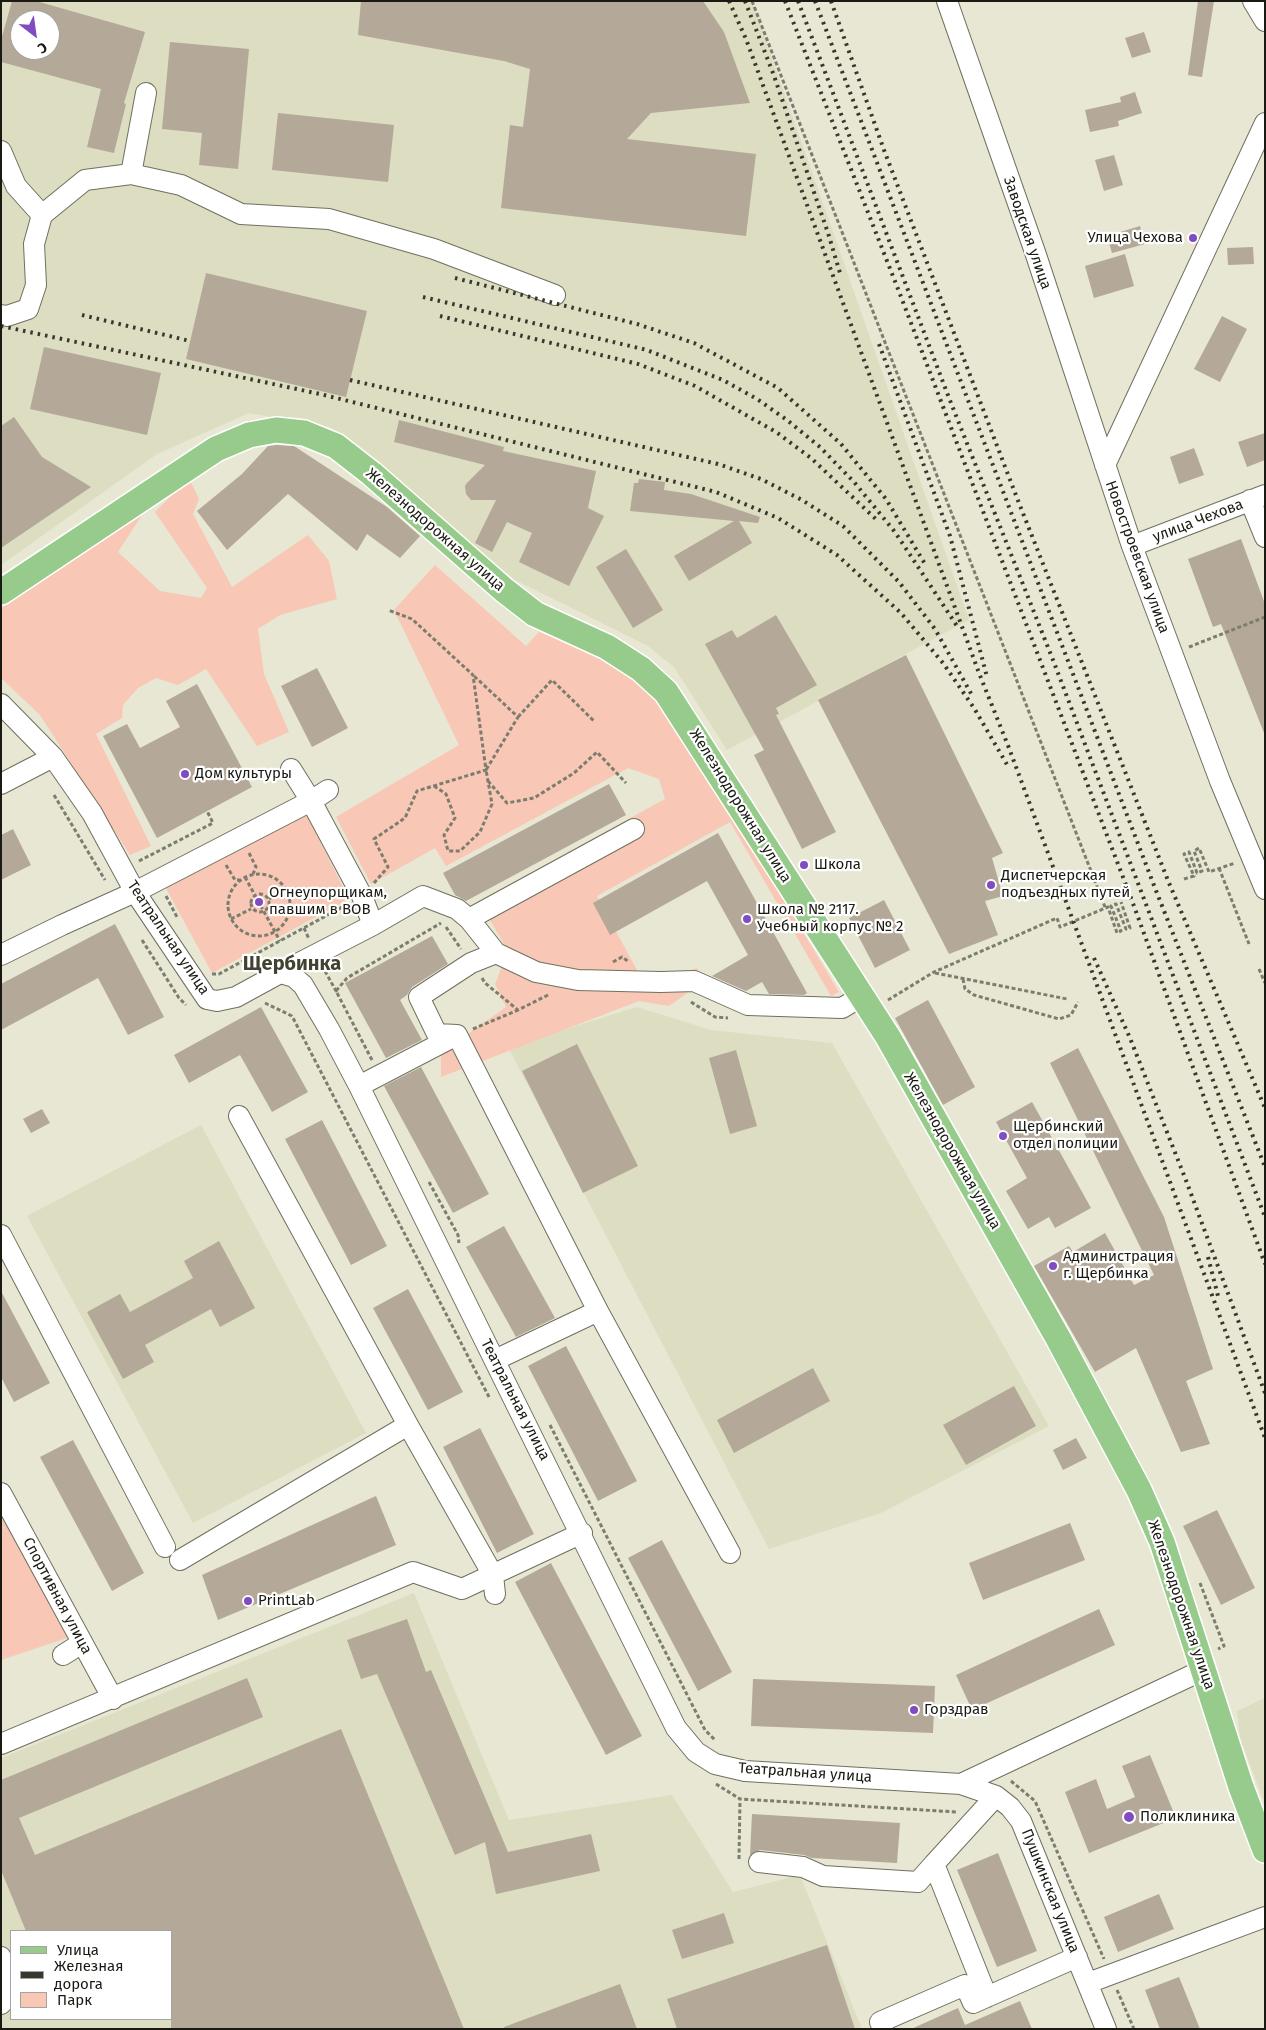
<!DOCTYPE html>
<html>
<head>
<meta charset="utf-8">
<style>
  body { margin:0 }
  #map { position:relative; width:1266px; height:2030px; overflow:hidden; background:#e7e7d3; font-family:"Fira Sans",sans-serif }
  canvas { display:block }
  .frame { position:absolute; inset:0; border:2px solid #1a1a13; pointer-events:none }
  .legend { position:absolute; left:10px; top:1930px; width:162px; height:90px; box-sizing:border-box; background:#fff; border:1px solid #a3a3a1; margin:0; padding:6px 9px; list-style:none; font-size:15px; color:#1a1a13 }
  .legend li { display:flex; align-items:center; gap:10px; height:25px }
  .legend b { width:25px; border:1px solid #a3a3a1 }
  .north { position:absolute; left:10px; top:10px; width:50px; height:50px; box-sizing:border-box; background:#fff; border:1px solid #a3a3a1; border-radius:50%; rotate:150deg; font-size:14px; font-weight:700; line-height:20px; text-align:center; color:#1a1a13 }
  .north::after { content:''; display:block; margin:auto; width:18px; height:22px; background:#814bc2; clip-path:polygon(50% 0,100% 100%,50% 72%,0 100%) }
</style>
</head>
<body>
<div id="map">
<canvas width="1266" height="2030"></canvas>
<div class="frame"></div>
<ul class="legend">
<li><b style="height:6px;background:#97cb8b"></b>Улица</li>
<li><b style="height:6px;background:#37372e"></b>Железная дорога</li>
<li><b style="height:14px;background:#f9c7b5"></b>Парк</li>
</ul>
<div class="north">С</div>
</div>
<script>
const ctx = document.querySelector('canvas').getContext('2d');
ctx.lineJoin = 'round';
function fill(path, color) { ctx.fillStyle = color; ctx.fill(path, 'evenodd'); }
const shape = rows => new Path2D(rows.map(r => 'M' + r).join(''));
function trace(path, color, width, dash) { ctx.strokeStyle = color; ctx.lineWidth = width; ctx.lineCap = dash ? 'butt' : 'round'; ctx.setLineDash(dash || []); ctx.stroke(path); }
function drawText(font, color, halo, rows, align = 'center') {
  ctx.font = font + ' "Fira Sans",sans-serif'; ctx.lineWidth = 4.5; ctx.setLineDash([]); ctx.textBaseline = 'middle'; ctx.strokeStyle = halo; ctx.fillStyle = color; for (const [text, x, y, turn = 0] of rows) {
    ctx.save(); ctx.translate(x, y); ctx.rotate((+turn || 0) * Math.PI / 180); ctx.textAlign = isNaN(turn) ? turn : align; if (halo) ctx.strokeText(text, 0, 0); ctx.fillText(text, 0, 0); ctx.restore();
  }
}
const built = shape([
  [1,1,752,1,969,620,727,750,674,667,648,646,515,580,330,427,249,413,157,454,1,565],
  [20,20,50,20,50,50,20,50],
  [637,1007,711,1030,832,1043,1049,1426,881,1513,769,1549,508,1047],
  [201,1125,366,1433,193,1523,27,1216],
  [414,1593,509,1820,672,1795,733,1892,800,1875,862,2029,1,2029,1,1758],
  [11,1931,171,1931,171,2019,11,2019],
  [1265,1698,1265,1804,1240,1738,1237,1711]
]);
const green = shape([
  [189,478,199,499,193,514,232,587,308,535,329,561,337,599,280,615,258,629,264,674,289,732,257,746,206,669,178,685,156,678,138,688,123,705,122,718,96,734,151,846,130,855,40,715,1,678,1,608,142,515,118,552,160,591,201,598,207,588,155,512],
  [435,565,526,646,539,632,619,663,662,698,839,992,831,996,730,822,597,896,638,972,671,977,697,968,704,981,669,1006,639,1001,441,1077,441,1053,506,1007,495,984,508,951,479,901,665,799,659,779,628,768,446,866,435,848,371,884,336,817,459,745,394,610],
  [304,810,349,899,212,973,162,881],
  [1,1512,70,1637,1,1660]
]);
const building = shape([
  [12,1,36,1,145,32,124,103,126,104,114,153,87,147,101,89,1,62,1,40],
  [20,20,50,20,50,50,20,50],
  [361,1,703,1,724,32,750,103,651,113,627,139,756,154,746,236,501,208,510,125,523,127,530,69,504,61,358,35],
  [1198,1,1214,1,1202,77,1188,75],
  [1144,32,1151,52,1132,58,1125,38],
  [170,42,249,49,238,169,199,165,202,133,162,129],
  [1135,92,1142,113,1118,121,1119,126,1090,132,1085,110,1121,102,1120,97],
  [278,113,394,125,388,182,272,170],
  [1114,155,1123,185,1104,191,1095,160],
  [1140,226,1145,244,1112,253,1107,236],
  [1253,247,1254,264,1228,265,1227,248],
  [1125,254,1134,286,1094,298,1085,266],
  [206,273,367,311,346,397,186,359],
  [1222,316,1247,329,1220,382,1194,369],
  [44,347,161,373,147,435,30,409],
  [14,417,42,457,91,487,1,548,1,426],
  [399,420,504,447,503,451,596,471,588,508,604,516,569,586,519,562,532,533,507,522,492,552,475,543,496,500,471,500,466,494,465,486,467,483,485,465,394,442],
  [1265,433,1265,460,1247,467,1238,442],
  [277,445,294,446,387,507,420,536,400,558,367,534,357,551,288,494,227,550,197,511,242,474,268,446],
  [1194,448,1204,475,1179,484,1170,457],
  [639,479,665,482,664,490,691,494,760,517,758,523,739,521,752,543,689,581,674,556,734,521,630,511,634,483,638,483],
  [1241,539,1265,604,1264,733,1221,624,1213,627,1188,559],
  [626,549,663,610,633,628,596,567],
  [776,615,817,685,776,708,779,714,776,715,836,832,802,849,754,755,764,750,705,644,732,630,737,638],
  [906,655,1003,853,992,858,1003,896,985,901,998,935,949,954,818,700],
  [317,668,348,728,312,747,281,686],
  [197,684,252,787,157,838,103,736,127,724,140,748,180,727,166,701],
  [609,784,626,815,466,901,455,895,443,873],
  [13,829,31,865,1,880,1,835],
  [718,833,807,993,804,995,769,994,762,982,746,991,712,976,748,955,707,881,610,935,593,903],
  [884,900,910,950,875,968,849,918],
  [115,924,164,1017,128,1035,98,978,1,1030,1,984],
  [432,936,448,964,412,987,407,995,400,1000,422,1040,386,1058,345,983],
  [928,1000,975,1087,943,1105,895,1018],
  [261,1007,308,1092,272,1112,240,1055,189,1083,174,1055],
  [577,1044,638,1166,583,1193,522,1071],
  [1078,1048,1164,1217,1213,1369,1186,1381,1210,1444,1181,1452,1136,1348,1095,1372,1034,1266,1069,1246,1073,1252,1105,1233,1134,1285,1154,1275,1050,1063],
  [736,1050,757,1126,730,1134,709,1058],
  [421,1067,489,1194,453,1213,384,1086],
  [1032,1102,1091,1208,1055,1228,1049,1217,1028,1229,1006,1191,1027,1178,996,1122],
  [42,1109,50,1123,31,1133,23,1119],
  [322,1120,387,1246,351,1265,285,1139],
  [504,1226,555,1318,516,1337,466,1247],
  [219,1241,255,1308,220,1327,211,1309,145,1345,154,1362,123,1379,87,1312,120,1294,130,1312,193,1278,184,1261],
  [408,1289,463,1392,428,1410,373,1308],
  [1,1291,50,1383,14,1402,1,1377],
  [566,1346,637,1481,598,1501,528,1366],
  [813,1368,830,1401,734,1453,717,1420],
  [1014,1386,1036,1426,966,1465,943,1425],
  [480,1428,534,1534,497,1553,443,1447],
  [1076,1438,1087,1458,1063,1470,1053,1450],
  [73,1440,144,1573,112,1591,40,1457],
  [376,1496,396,1545,218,1620,202,1575],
  [1217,1510,1255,1588,1221,1605,1183,1526],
  [1070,1523,1085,1560,983,1600,969,1563],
  [662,1540,732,1672,698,1691,628,1558],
  [551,1563,642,1736,606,1755,515,1582],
  [1099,1609,1115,1645,972,1710,956,1675],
  [407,1619,426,1672,431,1670,508,1852,591,1834,600,1871,496,1894,485,1842,455,1855,377,1674,361,1679,347,1640],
  [247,1678,263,1717,19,1818,35,1855,341,1729,464,2029,171,2029,171,1931,26,1931,1,1870,1,1780],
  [753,1679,935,1686,933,1733,751,1726],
  [1150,1755,1176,1818,1089,1853,1065,1792,1096,1779,1107,1809,1135,1797,1122,1766],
  [752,1814,900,1823,897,1863,812,1858,804,1855,760,1850,750,1855],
  [998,1853,1037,1951,997,1967,957,1870],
  [1159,1894,1174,1929,1118,1952,1104,1917],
  [724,1913,734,1943,682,1959,672,1930],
  [827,1945,855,2029,677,2029,667,1999],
  [1179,1977,1200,2029,1160,2029,1145,1990],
  [620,1984,637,2029,505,2029,504,2027],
  [1020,2001,1032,2029,911,2029,958,2008,965,2025]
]);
const path = shape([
  [752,1,1105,907],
  [1189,647,1265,617],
  [518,717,552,680,595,722],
  [488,781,507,803,534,798,574,773,597,752,626,783],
  [434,786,446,794,455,818,444,835,448,851,460,851,480,832,492,804,486,770,518,717,474,676],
  [54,795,105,880],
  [249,853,256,867,253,874],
  [139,861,213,823,207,811],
  [226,865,235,880,240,880],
  [1219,868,1249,944],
  '228 905a31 31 0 1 1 62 0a31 31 0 1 1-62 0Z',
  [245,877,280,941],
  [1184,879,1194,876,1184,854,1189,852,1197,873,1202,871,1194,851,1199,848,1209,872,1235,863],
  [374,883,388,867,374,839,405,818,417,791,486,770,473,675,412,619,388,610],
  '251 903a9 9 0 1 1 18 0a9 9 0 1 1-18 0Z',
  [166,896,178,919],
  [269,899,286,889],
  [231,919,251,909],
  [446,927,461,949],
  [304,928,309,939],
  [142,940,179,998,186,1005],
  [613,962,622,957,629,962],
  [1259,969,1265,983],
  [325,971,336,991,334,991],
  [935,973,1067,999],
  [212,974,219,974,346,905],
  [482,978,485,983,518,1010,550,994],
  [963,979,965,989,974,995,1059,1019,1071,1015,1078,1002],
  [888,1000,934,972,1057,918,1060,927,1108,907,1117,933,1121,931,1111,906,1116,904,1126,929,1130,928,1121,902],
  [691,1002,715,1017,728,1018],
  [265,1003,292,1016,489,1397],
  [473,1029,518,1010],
  [372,1060,336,991,347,978,441,923],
  [429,1182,458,1235,459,1243],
  [550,1425,705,1730,715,1740],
  [1200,1583,1224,1646,1218,1649],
  [1011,1781,1035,1801,1104,1959],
  [716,1784,740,1799,957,1812],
  [739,1859,740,1799],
  [1117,1990,1134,2029]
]);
const minor = shape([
  [947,1,1035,252,1132,546,1220,781,1265,889],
  [1253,1,1265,21],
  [1,151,16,186,42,215],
  [131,174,146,93],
  [1,315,7,316,28,309,36,285,34,244,42,215,85,180,131,174,181,185,241,214,329,219,434,249,555,295],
  [1105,465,1265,123],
  [1250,500,1265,537],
  [1132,546,1265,495],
  [1,704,53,757,92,813,135,892,207,999,217,1001,236,997,280,973,294,977,303,985,329,1029,359,1086,676,1728,696,1752,715,1764,745,1771,961,1784,1203,1670],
  [291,769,311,801,328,790],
  [1,784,53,757],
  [469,919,496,953],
  [373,925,423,896,457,909,469,919,634,829],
  [1,955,62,925,135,892,311,801,362,896,373,925,280,973],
  [359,1086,457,1035],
  [239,1116,408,1425,493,1575,495,1594],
  [1,1235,165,1547],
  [598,1311,457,1035,437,1034,419,997,471,963,496,953,536,972,578,980,661,982,694,981,748,1005,842,1008,862,996],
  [495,1360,598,1311,730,1553],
  [1,1493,113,1699],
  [180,1560,408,1425],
  [63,1655,82,1643],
  [1,1744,413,1572,462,1589,582,1533],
  [961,1784,996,1796,1010,1807,1021,1821,1106,2029],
  [759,1862,803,1867,823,1876,918,1882,934,1864],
  [1,1957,11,1988],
  [1088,1983,1265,1917],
  [987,1997,934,1864,996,1796],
  [1,2004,11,1992],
  [883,2029,880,2022,965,1985,973,2003,1077,1957]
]);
const major = shape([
  [1,592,216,449,249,435,276,430,304,433,336,446,372,474,504,590,535,614,607,647,641,669,666,692,888,1037,1058,1338,1139,1490,1162,1542,1241,1787,1265,1850]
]);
const rail = shape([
  [729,1,746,39,979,673,1009,748,1265,1438],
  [745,1,773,73,828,233,840,273],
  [785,1,898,289,1131,898,1265,1264],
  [798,1,949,398,1053,660,1265,1217],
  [815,1,1155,888,1265,1167],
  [831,1,884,150,1017,498,1169,883,1265,1108],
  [455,278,637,324,694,343,778,388,841,444,886,499,925,564],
  [423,297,647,350,723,380,757,399,787,420,820,447,854,482,895,532,957,626],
  [82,315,190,341],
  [440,316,638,364,695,386,776,432,811,458,879,522],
  [1,326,320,394,716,492,778,518,837,555,901,613,943,663,974,708,1009,768],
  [879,344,950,536,987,677],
  [350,380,718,464,761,479,802,500,843,526,899,582,935,629,973,697],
  [1094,958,1130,1038,1187,1183,1265,1393],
  [1208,1257,1218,1296]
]);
const markers = [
  [1193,238,5,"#814bc2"],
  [185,774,5,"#814bc2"],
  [804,865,5,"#814bc2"],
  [991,885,5,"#814bc2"],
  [259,902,5,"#814bc2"],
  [747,919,5,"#814bc2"],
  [1003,1136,5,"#814bc2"],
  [1053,1266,5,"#814bc2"],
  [248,1601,5,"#814bc2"],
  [914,1710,5,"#814bc2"],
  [1129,1817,6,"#814bc2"]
];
const streetNames = [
  ["Заводская улица",1027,233,71],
  ["улица Чехова",1198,521,-21],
  ["Железнодорожная улица",435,530,41],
  ["Новостроевская улица",1137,557,70],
  ["Железнодорожная улица",740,806,58],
  ["Театральная улица",168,938,56],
  ["Железнодорожная улица",952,1151,60],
  ["Театральная улица",515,1400,63],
  ["Спортивная улица",57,1596,62],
  ["Железнодорожная улица",1181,1605,71],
  ["Театральная улица",805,1773,4],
  ["Пушкинская улица",1050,1891,68]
];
const poiNames = [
  ["Улица Чехова",1183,238,"right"],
  ["Дом культуры",195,774],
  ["Школа",814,865],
  ["Диспетчерская",1001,876],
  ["подъездных путей",1001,893],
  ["Огнеупорщикам,",269,893],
  ["павшим в ВОВ",269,910],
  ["Школа № 2117.",757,910],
  ["Учебный корпус № 2",757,927],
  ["Щербинский",1013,1127],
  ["отдел полиции",1013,1144],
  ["Администрация",1063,1257],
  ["г. Щербинка",1063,1274],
  ["PrintLab",258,1601],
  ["Горздрав",924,1710],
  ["Поликлиника",1140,1817]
];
const districtNames = [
  ["Щербинка",292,964]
];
fill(built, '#ddddc1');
fill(green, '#f9c7b5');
fill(building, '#b4a898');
trace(minor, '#70705f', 22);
trace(major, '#fff', 28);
trace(path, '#7d7d6f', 3, [4, 2.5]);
trace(minor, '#fff', 20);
trace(major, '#97cb8b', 25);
trace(rail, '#37372e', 4, [2.5, 5]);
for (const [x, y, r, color] of markers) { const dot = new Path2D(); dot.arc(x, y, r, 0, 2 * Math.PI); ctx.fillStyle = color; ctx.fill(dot); trace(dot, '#fff', 2); }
drawText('15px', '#1a1a13', '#fff', streetNames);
drawText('15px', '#1a1a13', '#fff', poiNames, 'left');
drawText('bold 20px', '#424232', '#fff', districtNames);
</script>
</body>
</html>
